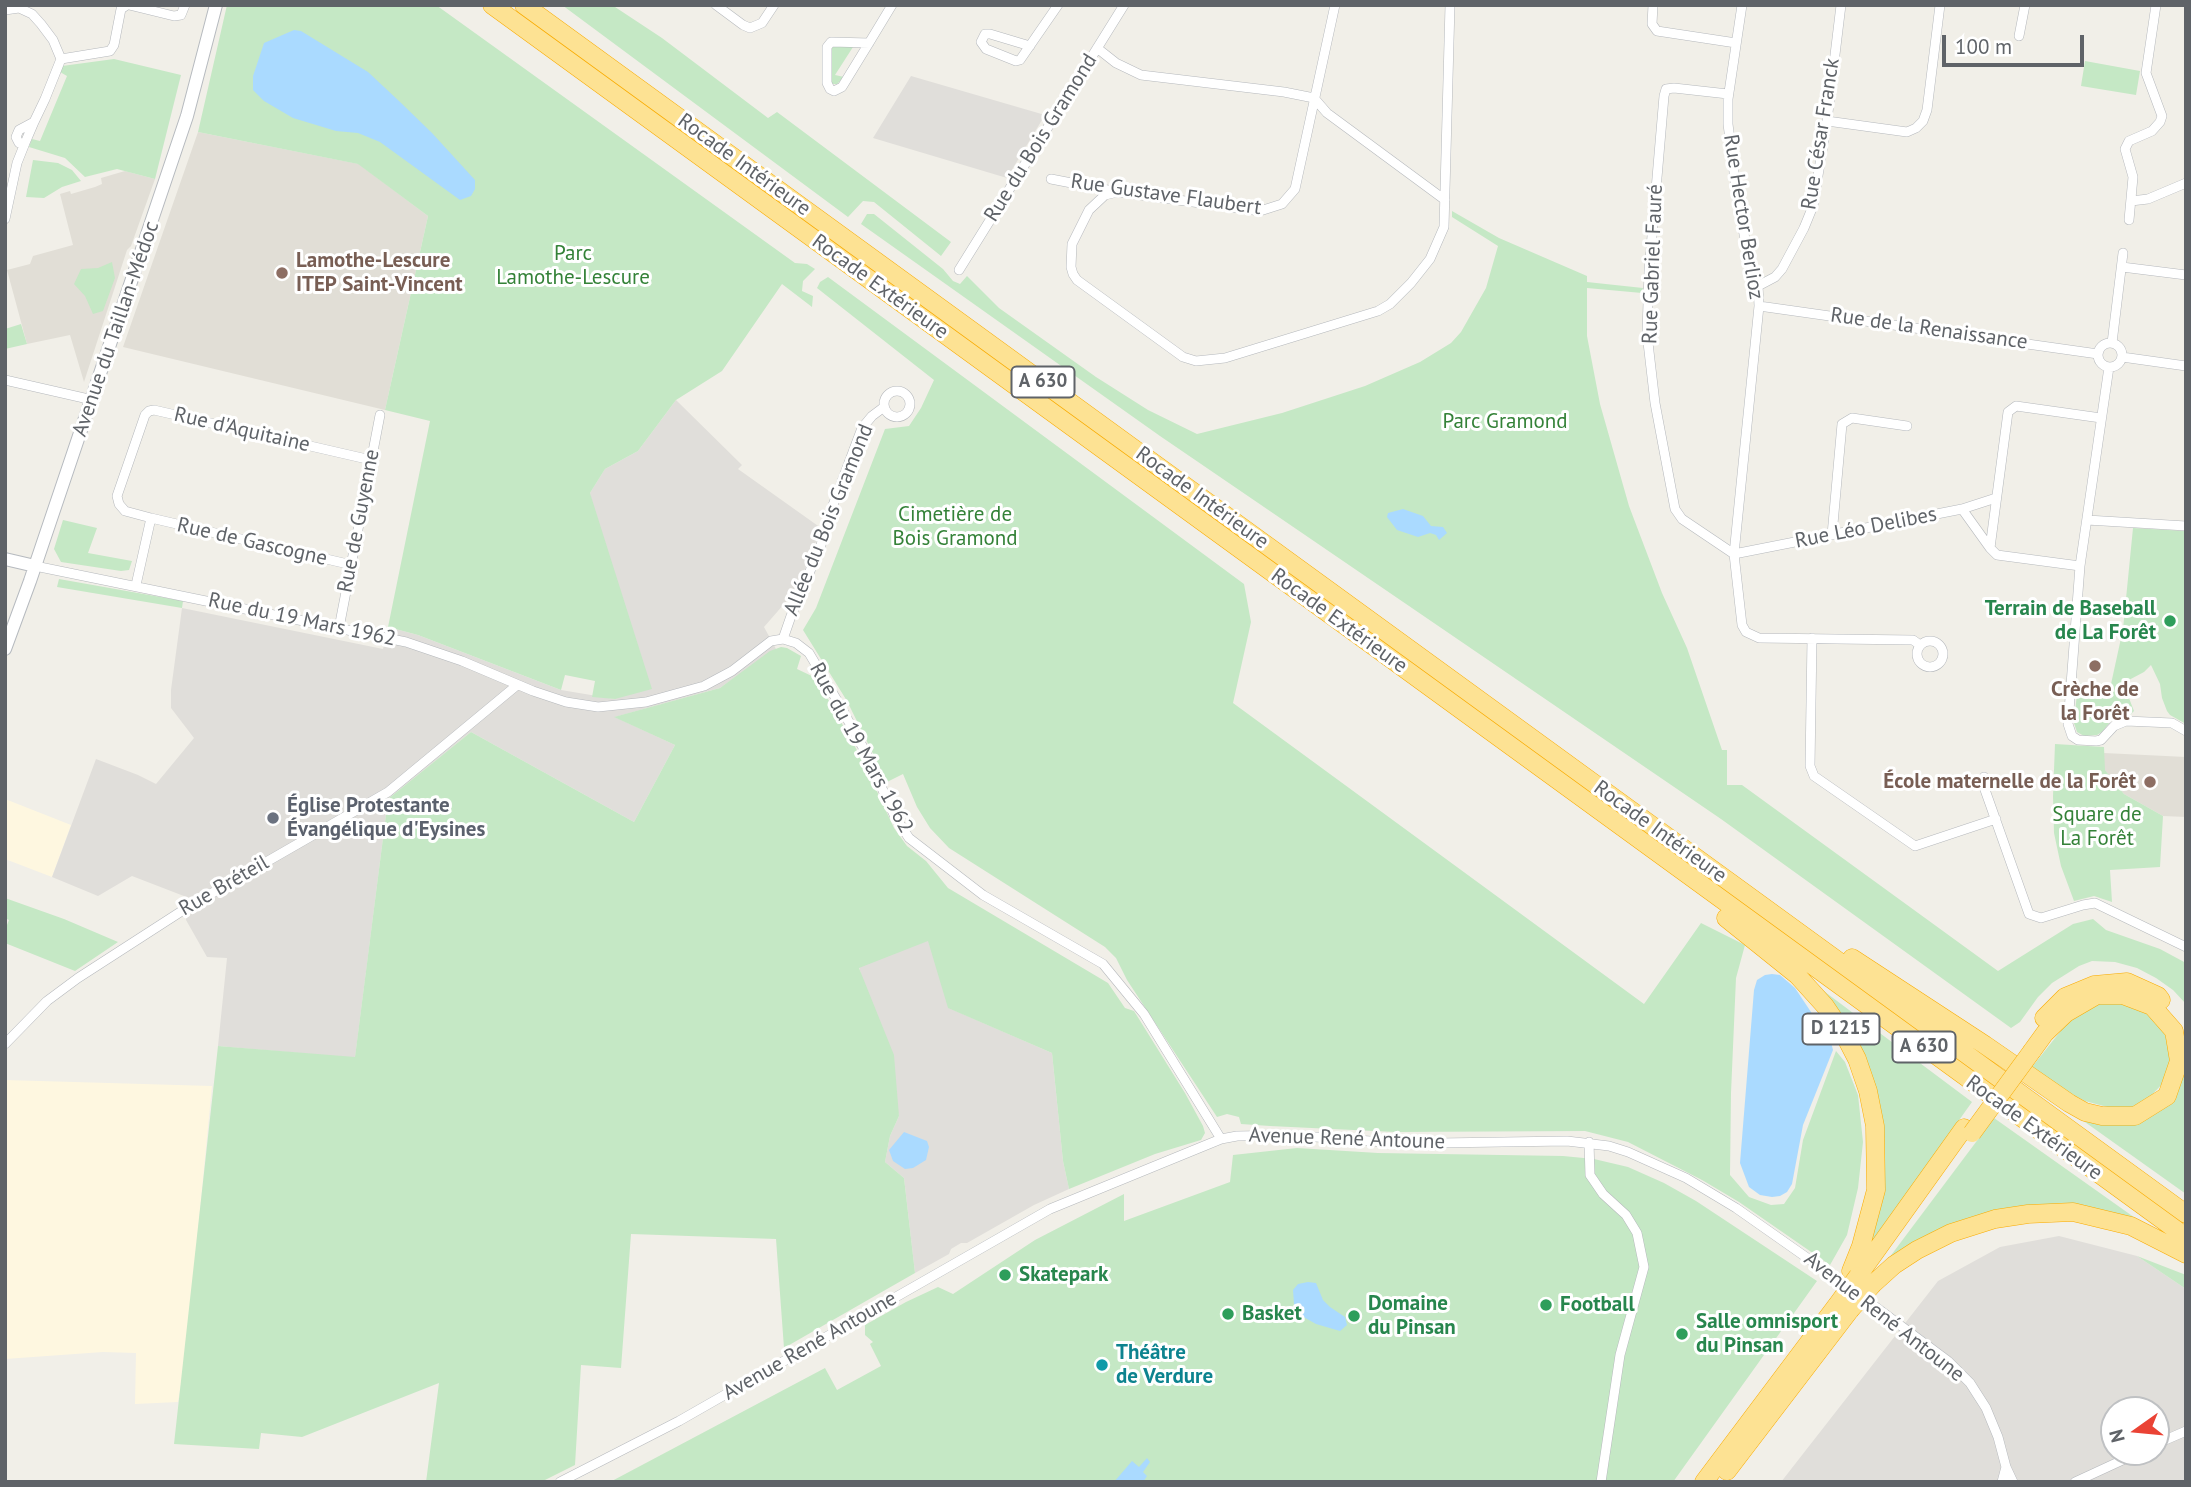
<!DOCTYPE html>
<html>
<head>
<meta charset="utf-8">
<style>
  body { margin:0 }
  #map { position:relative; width:2191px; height:1487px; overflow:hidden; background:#f1efe8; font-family:"PT Sans",sans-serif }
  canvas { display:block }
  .frame { position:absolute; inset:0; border:7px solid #5f6368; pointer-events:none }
  .north { position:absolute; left:2100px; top:1396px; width:70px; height:70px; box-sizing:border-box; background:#fff; border:2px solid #bfc1c3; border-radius:50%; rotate:255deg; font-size:19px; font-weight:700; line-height:28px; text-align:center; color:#5f6368 }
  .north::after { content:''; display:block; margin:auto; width:24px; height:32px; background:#ea4335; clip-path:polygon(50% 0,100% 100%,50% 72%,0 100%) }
  .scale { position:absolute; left:1942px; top:35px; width:142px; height:32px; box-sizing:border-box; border:4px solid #5f6368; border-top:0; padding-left:9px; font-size:21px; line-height:24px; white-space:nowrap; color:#5f6368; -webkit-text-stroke:5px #fff; paint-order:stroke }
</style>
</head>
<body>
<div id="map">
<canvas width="2191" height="1487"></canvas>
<div class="frame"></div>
<div class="north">N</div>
<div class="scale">100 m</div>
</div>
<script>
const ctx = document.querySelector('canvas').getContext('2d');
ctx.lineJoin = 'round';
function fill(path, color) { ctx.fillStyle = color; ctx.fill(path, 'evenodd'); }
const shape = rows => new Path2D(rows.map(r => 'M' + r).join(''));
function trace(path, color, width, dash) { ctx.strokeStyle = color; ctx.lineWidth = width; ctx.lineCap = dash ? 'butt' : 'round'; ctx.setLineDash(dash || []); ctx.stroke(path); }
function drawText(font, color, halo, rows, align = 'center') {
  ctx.font = font + ' "PT Sans",sans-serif'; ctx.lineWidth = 6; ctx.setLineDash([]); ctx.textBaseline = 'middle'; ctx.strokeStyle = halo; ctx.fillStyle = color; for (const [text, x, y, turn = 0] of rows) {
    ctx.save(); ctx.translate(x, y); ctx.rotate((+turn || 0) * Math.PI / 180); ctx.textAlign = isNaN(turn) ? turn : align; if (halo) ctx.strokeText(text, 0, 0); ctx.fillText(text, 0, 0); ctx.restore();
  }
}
const commercial = shape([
  [5,799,71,825,52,877,5,859],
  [5,1080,212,1086,186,1354,178,1402,135,1404,136,1353,103,1352,5,1359]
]);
const industrial = shape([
  [911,76,1045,115,1007,178,873,138],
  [676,400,742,465,738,469,821,528,807,565,791,596,764,627,776,649,720,688,615,717,675,745,634,822,471,732,388,799,355,1058,218,1046,227,958,207,957,186,920,189,898,132,876,98,896,52,877,96,759,138,775,156,784,194,738,171,708,171,690,182,608,383,649,388,627,418,635,561,690,615,699,590,493,605,469,638,451],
  [929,940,949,1008,1052,1053,1063,1161,1069,1189,1034,1205,967,1243,961,1243,951,1249,949,1254,915,1273,904,1178,885,1162,890,1136,899,1116,859,967],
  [2059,1236,2137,1256,2186,1289,2186,1482,1781,1482,1938,1281,2000,1247],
  [2114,1410,2156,1410,2156,1452,2114,1452]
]);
const education = shape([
  [198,132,359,164,428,216,385,410,123,347],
  [125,171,155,179,131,246,127,250,84,382,70,335,27,344,7,270,30,264,33,256,73,245,60,194,70,191,71,194,95,187,102,184,101,178],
  [2104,753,2186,757,2186,817,2163,816,2124,794,2104,769]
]);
const green = shape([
  [227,5,436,5,795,263,807,264,815,269,803,281,802,291,813,296,812,307,782,284,722,371,676,400,638,451,605,469,590,493,652,689,615,699,592,697,595,681,565,675,561,690,418,635,388,627,430,421,385,410,428,216,358,164,198,132],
  [562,5,612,5,662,38,768,118,777,112,951,242,941,256,874,202,863,201,848,217],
  [833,46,853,47,835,75,844,77,837,84,831,84,830,51],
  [114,59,181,75,155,179,117,169,85,177,65,158,29,147,32,139,40,141,67,76,60,72,62,66],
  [2085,61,2140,71,2136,95,2081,86],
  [33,160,58,163,72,170,81,181,62,187,44,198,26,197],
  [1452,211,1499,238,1587,276,1587,282,1643,288,1642,293,1587,288,1587,336,1600,404,1629,506,1662,593,1687,648,1722,750,1727,750,1727,785,1742,785,1998,971,2073,924,2093,919,2106,930,2160,949,2186,963,2186,1004,2173,990,2156,978,2137,968,2115,962,2092,961,2079,966,2052,983,2038,997,2020,1022,2011,1028,1721,819,1160,436,861,224,867,214,874,214,943,269,953,281,960,284,967,276,999,308,1096,377,1148,410,1197,434,1282,413,1365,386,1420,362,1451,343,1461,332,1486,288,1498,246,1452,217],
  [112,262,115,278,103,311,93,314,85,296,74,284,81,269,98,268],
  [828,277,1244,584,1251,622,1233,703,1644,1004,1701,923,1745,945,1736,978,1731,1093,1730,1175,1749,1197,1771,1205,1784,1204,1795,1188,1803,1140,1836,1051,1845,1062,1858,1095,1863,1142,1858,1188,1847,1235,1830,1265,1739,1202,1702,1180,1628,1142,1585,1131,1395,1132,1270,1126,1241,1124,1239,1117,1227,1114,1217,1117,1127,980,1116,958,1105,947,949,848,930,828,917,807,903,774,887,782,847,701,803,630,816,608,885,429,909,426,921,408,934,380,817,288,820,282],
  [21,324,27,344,5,349,5,329],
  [63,520,97,528,88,553,132,561,129,570,121,571,61,562,54,549],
  [2133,528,2186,531,2186,724,2170,715,2167,711,2162,698,2160,684,2151,665,2144,672,2127,681,2127,693,2134,711,2130,715,2114,717,2102,732,2097,735,2084,736,2077,732,2074,723,2078,683,2111,684,2123,629],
  [59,579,183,601,182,608,57,587],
  [781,647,787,648,801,656,797,669,816,678,862,759,894,828,907,846,926,861,948,888,1108,983,1125,1008,1134,1011,1185,1093,1203,1126,1205,1133,1201,1140,1155,1154,1069,1189,1063,1161,1052,1053,948,1008,928,941,859,968,894,1055,899,1116,890,1136,885,1162,904,1178,915,1273,784,1348,776,1239,631,1234,621,1368,581,1365,575,1465,541,1482,426,1482,439,1383,302,1437,261,1433,259,1449,174,1444,218,1046,355,1057,388,799,471,732,634,822,675,745,614,717,720,688,770,651],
  [2055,744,2104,747,2105,770,2124,794,2163,816,2160,867,2110,870,2112,902,2094,896,2074,901,2061,866,2054,833,2053,796],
  [5,898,64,919,118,942,75,971,5,943,5,930,9,920,5,918],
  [1821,989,1972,1102,1868,1248,1882,1131],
  [2102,1002,2123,1002,2142,1009,2159,1023,2169,1043,2170,1064,2163,1083,2150,1097,2133,1107,2111,1108,2085,1101,2057,1086,2032,1067,2067,1023,2085,1009],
  [2186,1055,2186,1194,2061,1105,2155,1113],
  [1994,1118,2138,1220,2090,1207,2029,1206,2005,1209,1983,1214,1941,1229,1883,1266],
  [1297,1148,1378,1153,1563,1156,1594,1159,1628,1167,1664,1183,1696,1201,1817,1281,1673,1482,610,1482,825,1368,837,1390,881,1366,870,1344,873,1342,865,1335,865,1325,906,1302,938,1287,953,1294,1035,1240,1124,1194,1124,1221,1230,1182,1233,1155],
  [2137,1256,2186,1275,2186,1289]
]);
const water = shape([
  [294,30,301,31,368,72,399,101,432,133,475,180,475,189,471,196,460,200,380,142,358,133,336,131,293,118,264,101,253,90,253,76,264,43],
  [1403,509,1423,516,1431,526,1443,527,1447,533,1439,540,1436,535,1430,533,1418,537,1397,530,1387,517,1388,513],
  [1772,974,1780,975,1795,988,1831,1042,1833,1050,1803,1125,1792,1184,1787,1192,1780,1196,1772,1197,1760,1195,1749,1187,1740,1163,1754,990,1757,980,1765,975],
  [904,1132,927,1141,929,1147,926,1160,913,1168,905,1169,893,1161,889,1150],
  [1308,1282,1316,1283,1323,1300,1330,1307,1345,1317,1347,1325,1340,1331,1316,1324,1300,1315,1294,1304,1293,1290,1298,1284],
  [1147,1458,1150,1462,1143,1472,1147,1476,1143,1482,1114,1482,1132,1461,1139,1467]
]);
const street = shape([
  [129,5,174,16,181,15,185,5],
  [716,5,743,25,750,28,762,23,774,5],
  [1653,5,1652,24,1657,31,1736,43],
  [1742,5,1728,99,1728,124,1738,204,1749,259,1758,286,1759,306,1734,554,1742,625,1746,632,1759,638,1913,640,1920,645],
  [19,8,32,14,41,24,53,40,61,59,45,99,34,122,25,143,19,143,16,137,19,130,34,122],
  [5,10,19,8],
  [2019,36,2025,5],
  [869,43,831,42,827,47,827,83,830,89,834,91,842,87,869,43,892,5],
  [1030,46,990,34,985,34,981,42,986,49,1016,61,1020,60,1058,5],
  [1097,48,1116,63,1141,75,1284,92,1314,98,1327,113,1445,200],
  [61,59,110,51,114,45,121,9,127,5],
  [1728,94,1674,88,1666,89,1664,96,1649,271,1647,334,1655,403,1675,509,1682,519,1734,554],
  [1827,121,1907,132,1916,128,1923,121,1927,110,1940,5],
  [1051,179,1118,192,1260,211,1282,204,1295,189,1335,5],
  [1118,192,1105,195,1089,210,1072,244,1071,267,1073,274,1077,280,1183,357,1196,361,1225,358,1378,311,1390,304,1411,283,1430,259,1444,227,1450,5],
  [2131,201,2148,199,2186,183],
  [5,219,17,163,25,143],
  [2129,220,2133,177,2125,149,2129,141,2152,131,2160,122,2162,116,2146,73,2156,5],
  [2122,267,2186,275],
  [959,270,1124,5],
  [1758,286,1775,277,1782,269,1804,228,1813,206,1827,121,1841,5],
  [1759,306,2098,354],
  '2098 355a12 12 0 1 1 24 0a12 12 0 1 1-24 0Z',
  [2112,343,2123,253],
  [2122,357,2186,366],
  [2109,367,2080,566,2068,724,2072,736,2078,740,2096,741,2101,740,2114,726,2126,721,2172,723,2186,731],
  [5,380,84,398,91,402],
  '884 404a13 13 0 1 1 26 0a13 13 0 1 1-26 0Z',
  [1962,509,1990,548],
  [151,518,352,565],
  [2087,520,2186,526],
  [1832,535,1842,424,1852,418,1907,426],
  [1734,554,1962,509,1996,498],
  [35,566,406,642,462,661,533,691,566,702,598,707,646,702,704,686,732,671,771,641,783,639,796,643,809,653,838,702,866,753,895,817,909,838,983,895,1103,964,1144,1014,1221,1139],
  [2080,566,1997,555,1990,548,2008,412,2016,406,2101,418],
  [136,585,151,518,125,511,119,504,117,496,145,415,149,411,154,410,371,460],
  [339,628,380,415],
  [1812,638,1810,766,1814,776,1915,846,1996,819],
  [783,639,791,616,821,545,830,513,862,428,872,416,884,407],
  '1917 654a13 13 0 1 1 26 0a13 13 0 1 1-26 0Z',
  [1984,777,1984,787,2029,914,2041,918,2083,905,2095,903,2186,947],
  [5,1044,47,1001,78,978,188,907,388,792,516,686],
  [1589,1142,1590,1175,1603,1194,1626,1215,1637,1233,1644,1267,1620,1355,1601,1482],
  [1861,1296,1948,1361,1970,1383,1986,1408,1998,1437,2006,1467,2013,1482],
  [2156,1444,2186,1431],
  [560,1482,679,1421,1050,1209,1221,1139,1237,1136,1288,1135,1384,1142,1439,1143,1567,1141,1609,1146,1628,1152,1686,1178,1736,1208,1850,1288],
  [2002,1482,2006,1467],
  [2075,1482,2140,1452]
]);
const secondary = shape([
  [5,559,35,566],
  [5,649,30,581,187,116,216,5]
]);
const highway = shape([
  [492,5,2186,1237],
  [524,5,2186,1214],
  [1726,918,1797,975,1825,1006,1844,1034,1857,1059,1868,1091,1875,1126,1876,1190,1861,1246,1851,1271],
  [1852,958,1985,1045,2069,1103,2085,1112,2102,1116,2135,1116,2167,1096,2179,1061,2174,1031,2152,1006,2123,995,2097,995,2066,1013,2045,1033,2032,1051],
  [2044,1018,2065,997,2094,985,2127,982,2158,996,2161,1000],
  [1858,1276,1964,1128],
  [1873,1284,1894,1265,1917,1250,1951,1233,1995,1219,2028,1214,2073,1212,2131,1226,2186,1254],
  [1727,1471,1850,1310],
  [1704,1482,1837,1305]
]);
const highwayBridge = shape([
  [1972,1133,2032,1051],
  [1837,1305,1858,1276],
  [1850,1310,1873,1284]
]);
const markers = [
  [282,273,7,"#8d6e63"],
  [2170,621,7,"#2e9e5b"],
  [2095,666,7,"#8d6e63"],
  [2150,782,7,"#8d6e63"],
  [273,818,7,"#6b7280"],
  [1005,1275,7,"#2e9e5b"],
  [1546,1305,7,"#2e9e5b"],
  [1228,1314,7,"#2e9e5b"],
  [1354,1316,7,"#2e9e5b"],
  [1682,1334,7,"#2e9e5b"],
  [1102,1365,7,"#0f9aa8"]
];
const shields = [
  [1043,382,63],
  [1841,1029,77],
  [1924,1047,63]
];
const shieldNames = [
  ["A 630",1043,382],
  ["D 1215",1841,1029],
  ["A 630",1924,1047]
];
const streetNames = [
  ["Rue César Franck",1821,134,-81],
  ["Rue du Bois Gramond",1041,138,-58],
  ["Rocade Intérieure",744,165,36],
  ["Rue Gustave Flaubert",1166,195,8],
  ["Rue Hector Berlioz",1743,217,81],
  ["Rue Gabriel Fauré",1653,264,-88],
  ["Rocade Extérieure",880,287,36],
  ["Avenue du Taillan-Médoc",116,329,-71],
  ["Rue de la Renaissance",1929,329,8],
  ["Rue d'Aquitaine",242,430,13],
  ["Rocade Intérieure",1202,498,36],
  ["Allée du Bois Gramond",829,520,-68],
  ["Rue de Guyenne",359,521,-79],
  ["Rue Léo Delibes",1866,528,-11],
  ["Rue de Gascogne",252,542,13],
  ["Rue du 19 Mars 1962",302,620,12],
  ["Rocade Extérieure",1339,621,36],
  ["Rue du 19 Mars 1962",861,748,61],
  ["Rocade Intérieure",1660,832,36],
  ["Rue Bréteil",224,886,-30],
  ["Rocade Extérieure",2034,1128,36],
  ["Avenue René Antoune",1347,1139,2],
  ["Avenue René Antoune",1884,1317,38],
  ["Avenue René Antoune",810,1346,-30]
];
const parkNames = [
  ["Parc",573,254],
  ["Lamothe-Lescure",573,278],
  ["Parc Gramond",1505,422],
  ["Cimetière de",955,515],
  ["Bois Gramond",955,539],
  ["Square de",2097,815],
  ["La Forêt",2097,839]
];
const educationNames = [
  ["Lamothe-Lescure",296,261],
  ["ITEP Saint-Vincent",296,285],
  ["Crèche de",2095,690,"center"],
  ["la Forêt",2095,714,"center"],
  ["École maternelle de la Forêt",2136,782,"right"]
];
const leisureNames = [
  ["Terrain de Baseball",2156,609,"right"],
  ["de La Forêt",2156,633,"right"],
  ["Skatepark",1019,1275],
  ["Domaine",1368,1304],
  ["du Pinsan",1368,1328],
  ["Football",1560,1305],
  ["Basket",1242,1314],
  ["Salle omnisport",1696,1322],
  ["du Pinsan",1696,1346]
];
const worshipNames = [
  ["Église Protestante",287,806],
  ["Évangélique d'Eysines",287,830]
];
const cultureNames = [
  ["Théâtre",1116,1353],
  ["de Verdure",1116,1377]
];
fill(commercial, '#fef7e0');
fill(industrial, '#e0deda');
fill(education, '#e1ded6');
fill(green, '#c5e8c5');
fill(water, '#aadaff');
trace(street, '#b5b8bc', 10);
trace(secondary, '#b6babf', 14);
trace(highway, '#f9ab00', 19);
trace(street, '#fff', 9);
trace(secondary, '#fff', 12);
trace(highway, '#fde293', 18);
trace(highwayBridge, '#f9ab00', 19, []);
trace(highwayBridge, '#fde293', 18);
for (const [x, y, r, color] of markers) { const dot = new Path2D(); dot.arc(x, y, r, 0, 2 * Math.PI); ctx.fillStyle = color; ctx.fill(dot); trace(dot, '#fff', 2.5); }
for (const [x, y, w] of shields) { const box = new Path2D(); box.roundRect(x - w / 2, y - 15.5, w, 31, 5); ctx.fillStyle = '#fff'; ctx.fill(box); trace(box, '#5f6368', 2); }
drawText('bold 19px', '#5f6368', null, shieldNames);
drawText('21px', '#5f6368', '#fff', streetNames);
drawText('21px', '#348238', '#fff', parkNames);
drawText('bold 21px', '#785e54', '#fff', educationNames, 'left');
drawText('bold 21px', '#27864d', '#fff', leisureNames, 'left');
drawText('bold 21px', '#5b616d', '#fff', worshipNames, 'left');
drawText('bold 21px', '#0d838f', '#fff', cultureNames, 'left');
</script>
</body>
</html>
